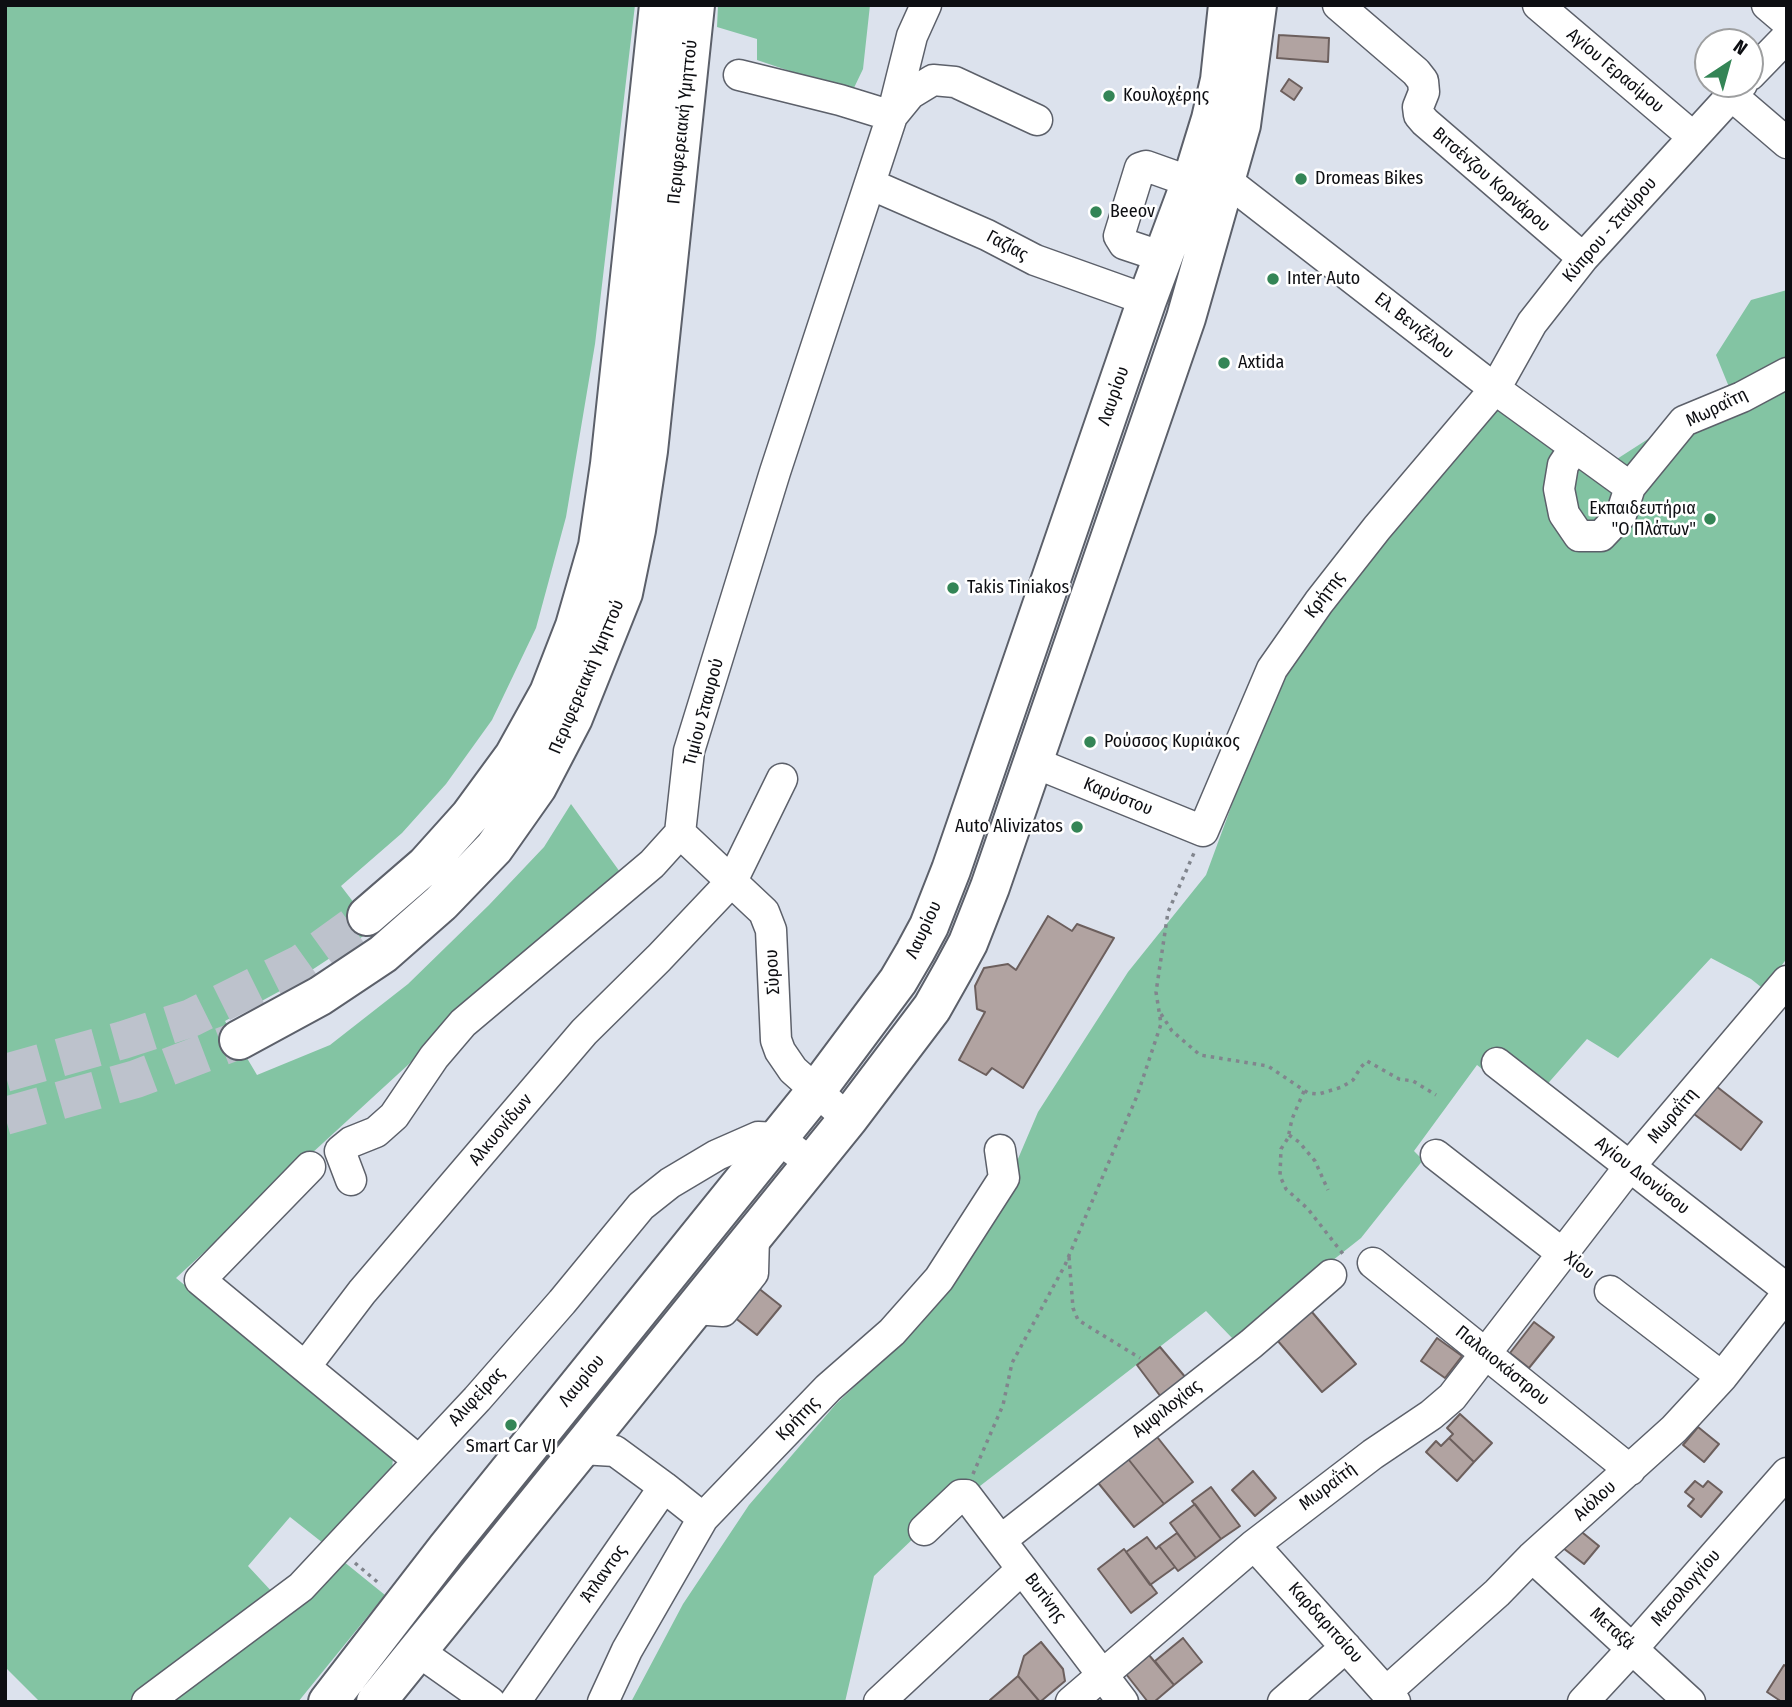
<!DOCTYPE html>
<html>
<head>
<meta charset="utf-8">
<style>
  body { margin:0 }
  #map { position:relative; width:1792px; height:1707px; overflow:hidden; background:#dce2ed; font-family:"Fira Sans Condensed",sans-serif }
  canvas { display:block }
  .frame { position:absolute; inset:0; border:7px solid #0d0e12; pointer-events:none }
  .north { position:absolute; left:1694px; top:28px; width:70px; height:70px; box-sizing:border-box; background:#fff; border:2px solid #9e9fa0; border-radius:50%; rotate:36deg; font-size:19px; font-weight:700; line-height:28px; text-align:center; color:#0d0e12 }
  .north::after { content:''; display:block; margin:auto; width:24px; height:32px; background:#348556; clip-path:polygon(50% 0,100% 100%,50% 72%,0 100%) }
</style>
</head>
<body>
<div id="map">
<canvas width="1792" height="1707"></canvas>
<div class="frame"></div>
<div class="north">N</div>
</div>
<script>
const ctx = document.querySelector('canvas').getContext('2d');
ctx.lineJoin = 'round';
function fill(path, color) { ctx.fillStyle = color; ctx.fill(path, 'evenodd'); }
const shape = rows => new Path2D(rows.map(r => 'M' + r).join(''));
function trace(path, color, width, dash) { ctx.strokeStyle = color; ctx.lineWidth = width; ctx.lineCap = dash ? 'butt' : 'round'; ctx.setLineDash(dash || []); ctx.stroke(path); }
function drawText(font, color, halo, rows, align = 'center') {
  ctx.font = font + ' "Fira Sans Condensed",sans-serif'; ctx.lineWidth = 5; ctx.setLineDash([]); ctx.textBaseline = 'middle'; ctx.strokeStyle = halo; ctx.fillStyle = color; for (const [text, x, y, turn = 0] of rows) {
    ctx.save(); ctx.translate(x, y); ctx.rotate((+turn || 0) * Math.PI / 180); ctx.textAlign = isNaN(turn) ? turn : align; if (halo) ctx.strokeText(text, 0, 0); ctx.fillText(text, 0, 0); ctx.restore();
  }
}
const green = shape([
  [5,5,635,5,595,344,566,517,536,628,492,720,446,784,402,833,341,886,374,929,280,991,225,1021,257,1075,330,1045,408,984,489,905,544,847,571,804,625,879,464,1005,409,1064,176,1278,393,1456,392,1472,328,1547,290,1517,248,1566,274,1594,128,1702,40,1702,5,1667],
  [718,5,870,5,863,69,852,92,757,60,757,39,717,27],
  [1787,290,1787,958,1777,972,1761,987,1751,979,1711,958,1618,1058,1587,1039,1529,1105,1477,1065,1414,1151,1423,1160,1361,1238,1233,1339,1206,1311,918,1534,874,1576,845,1702,631,1702,683,1604,749,1505,836,1404,921,1324,997,1208,1038,1112,1128,972,1206,875,1265,715,1322,610,1491,404,1592,475,1729,387,1716,355,1751,300],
  [338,1557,385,1595,298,1702,163,1702]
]);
const building = shape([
  [1279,35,1329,38,1328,62,1277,58,1279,35],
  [1289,79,1302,88,1294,100,1281,91,1289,79],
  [1048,916,1072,931,1077,924,1114,938,1023,1088,992,1068,986,1075,959,1060,985,1012,977,1009,975,986,984,968,1008,964,1016,970,1048,916],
  [1716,1086,1762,1122,1741,1150,1694,1114,1716,1086],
  [743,1276,781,1306,757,1335,720,1306,743,1276],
  [1306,1305,1356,1364,1322,1392,1271,1333,1306,1305],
  [1534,1322,1554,1337,1529,1368,1510,1353,1534,1322],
  [1437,1338,1462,1356,1445,1378,1421,1361,1437,1338],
  [1160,1347,1186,1378,1161,1397,1137,1365,1160,1347],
  [1460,1414,1492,1443,1474,1462,1449,1438,1453,1434,1447,1428,1460,1414],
  [1698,1427,1719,1444,1704,1462,1683,1445,1698,1427],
  [1150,1428,1193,1482,1164,1504,1121,1450,1150,1428],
  [1449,1438,1474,1462,1457,1481,1426,1452,1436,1441,1441,1446,1449,1438],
  [1121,1450,1164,1504,1134,1527,1091,1474,1121,1450],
  [1253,1471,1276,1498,1255,1516,1232,1490,1253,1471],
  [1695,1481,1703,1487,1708,1481,1722,1492,1701,1517,1688,1506,1694,1499,1685,1492,1695,1481],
  [1211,1487,1240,1526,1221,1539,1192,1501,1211,1487],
  [1195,1504,1221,1539,1196,1558,1170,1523,1195,1504],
  [1578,1529,1599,1546,1584,1564,1563,1548,1578,1529],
  [1177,1533,1196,1558,1178,1571,1159,1546,1177,1533],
  [1147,1537,1156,1549,1159,1546,1175,1567,1150,1585,1126,1552,1147,1537],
  [1124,1549,1157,1593,1131,1613,1098,1569,1124,1549],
  [1183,1638,1202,1662,1174,1685,1155,1661,1183,1638],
  [1041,1642,1063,1669,1065,1681,1040,1702,1018,1676,1024,1656,1041,1642],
  [1149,1655,1174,1685,1154,1702,1148,1702,1126,1674,1149,1655],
  [1784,1665,1787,1667,1787,1702,1782,1702,1767,1692,1784,1665],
  [1018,1676,1040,1702,992,1702,990,1700,1018,1676]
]);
const highwayTunnel = shape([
  [5,1073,123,1040,191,1018,302,963,367,916],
  [5,1116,136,1079,239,1040]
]);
const path = shape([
  [1161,1014,1172,1031,1200,1055,1268,1066,1308,1093,1319,1094,1342,1087,1353,1080,1361,1067,1367,1061,1399,1079,1413,1081,1436,1095],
  [1304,1091,1292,1119,1288,1138,1281,1149,1280,1176,1286,1189,1308,1209,1343,1254],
  [1289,1135,1299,1142,1315,1161,1328,1190],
  [1069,1257,1073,1308,1078,1320,1140,1358],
  [973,1474,1003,1405,1012,1363,1065,1265,1137,1096,1161,1024,1156,992,1168,912,1194,853],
  [355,1563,381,1585]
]);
const minor = shape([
  [1338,5,1416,72,1423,81,1424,92,1418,107,1419,115,1425,122,1583,258],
  [1538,5,1692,136],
  [1767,5,1787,22],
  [739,75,840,100,892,116],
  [1750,75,1787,37],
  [1731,95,1787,143],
  [892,116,910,94,933,80,955,82,1037,120],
  [1205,174,1227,181,1495,389,1630,487],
  [870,184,987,235,1035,260,1147,300],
  [1163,257,1124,244,1119,236,1140,168,1146,166,1191,182],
  [1575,447,1563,465,1559,489,1564,514,1579,536,1601,536,1621,515,1630,487,1684,421,1742,397,1787,373],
  [1033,762,1203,831,1272,669,1319,602,1377,528,1495,389,1532,323,1583,258,1742,84],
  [680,833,764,912,771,930,776,1040,780,1051,793,1070,848,1119],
  [1497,1063,1787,1289],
  [1436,1155,1563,1254],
  [351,1180,340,1151,351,1142,376,1132,394,1116,434,1057,463,1023,652,864,680,833,689,751,775,472,892,116,912,36,926,5],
  [1373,1263,1630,1470],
  [1610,1291,1722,1377],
  [694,1309,723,1311,753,1273,754,1236],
  [305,1367,200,1280,310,1167],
  [581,1449,615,1451,664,1487],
  [418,1460,305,1367,362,1292,584,1032,659,958,732,881,782,779],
  [924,1530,961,1495,966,1495,1123,1702],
  [1001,1540,1251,1344,1331,1275],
  [1254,1545,1395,1702],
  [1532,1557,1690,1702],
  [418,1651,490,1702],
  [1386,1692,1497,1593,1532,1557,1674,1429,1722,1377,1787,1294],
  [147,1702,301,1587,477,1399,562,1302,641,1206,670,1183,717,1155,758,1137,778,1138,812,1164],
  [515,1702,664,1487,703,1518],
  [603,1702,627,1650,703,1518,828,1388,892,1332,939,1279,1004,1178,1000,1150],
  [879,1702,1022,1569],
  [1071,1702,1254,1545,1373,1454,1431,1415,1452,1397,1630,1166,1787,981],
  [1283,1702,1346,1647],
  [1583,1702,1633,1648,1787,1473]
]);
const major = shape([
  [328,1702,447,1548,816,1091,898,981,915,952,929,926,951,870,1147,300,1195,171,1211,119,1220,80,1228,5],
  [376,1702,848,1119,932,1008,954,969,968,943,990,887,1186,318,1241,125,1257,5]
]);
const highway = shape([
  [367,916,426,865,470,816,514,756,549,693,575,626,598,546,610,464,659,5],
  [239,1040,320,996,383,954,441,903,494,848,537,787,573,718,623,593,636,530,648,451,695,5]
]);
const markers = [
  [1109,96,7,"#348556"],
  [1301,179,7,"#348556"],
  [1096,212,7,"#348556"],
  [1273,279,7,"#348556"],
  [1224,363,7,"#348556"],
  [1710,519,7,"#348556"],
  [953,588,7,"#348556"],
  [1090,742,7,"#348556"],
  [1077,827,7,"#348556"],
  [511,1425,7,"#348556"]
];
const streetNames = [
  ["Αγίου Γερασίμου",1615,71,40],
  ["Περιφερειακή Υμηττού",683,122,-84],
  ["Βιτσένζου Κορνάρου",1491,180,41],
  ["Κύπρου - Σταύρου",1610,230,-49],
  ["Γαζίας",1007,246,28],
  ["Ελ. Βενιζέλου",1414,326,38],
  ["Λαυρίου",1114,396,-71],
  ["Μωραΐτη",1717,408,-26],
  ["Κρήτης",1325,595,-53],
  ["Περιφερειακή Υμηττού",587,677,-67],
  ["Τιμίου Σταυρού",704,712,-75],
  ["Καρύστου",1118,797,22],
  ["Λαυρίου",924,930,-65],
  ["Σύρου",773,972,-93],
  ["Μωραΐτη",1673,1116,-50],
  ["Αλκυονίδων",501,1130,-50],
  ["Αγίου Διονύσου",1642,1176,38],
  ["Χίου",1579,1266,38],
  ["Παλαιοκάστρου",1502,1366,39],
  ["Λαυρίου",582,1381,-51],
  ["Αλιφείρας",477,1397,-47],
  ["Αμφιλοχίας",1167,1409,-38],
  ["Κρήτης",798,1419,-46],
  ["Μωραΐτή",1328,1487,-37],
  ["Αιόλου",1595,1501,-42],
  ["Άτλαντος",604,1574,-55],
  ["Μεσολογγίου",1686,1588,-49],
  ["Βυτίνης",1045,1598,53],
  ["Καρδαριτσίου",1325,1623,48],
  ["Μεταξά",1612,1629,42]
];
const poiNames = [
  ["Κουλοχέρης",1123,96],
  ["Dromeas Bikes",1315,179],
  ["Beeov",1110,212],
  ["Inter Auto",1287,279],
  ["Axtida",1238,363],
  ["Εκπαιδευτήρια",1696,509,"right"],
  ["\"Ο Πλάτων\"",1696,530,"right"],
  ["Takis Tiniakos",967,588],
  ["Ρούσσος Κυριάκος",1104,742],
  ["Auto Alivizatos",1063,827,"right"],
  ["Smart Car VJ",511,1447,"center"]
];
fill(green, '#83c4a3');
fill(building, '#b1a3a1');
trace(building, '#6c5f5d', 2);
trace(highwayTunnel, '#bdc2cc', 38, [38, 19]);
trace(minor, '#5c606a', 33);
trace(major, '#5c606a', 42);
trace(highway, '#5c606a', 42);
trace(path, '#81858d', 3.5, [3.5, 5]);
trace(minor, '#fff', 30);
trace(major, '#fff', 38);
trace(highway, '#fff', 38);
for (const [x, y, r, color] of markers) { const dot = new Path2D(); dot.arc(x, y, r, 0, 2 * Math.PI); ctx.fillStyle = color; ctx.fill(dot); trace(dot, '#fff', 2.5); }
drawText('18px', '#0d0e12', '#fff', streetNames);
drawText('18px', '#0d0e12', '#fff', poiNames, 'left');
</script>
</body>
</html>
